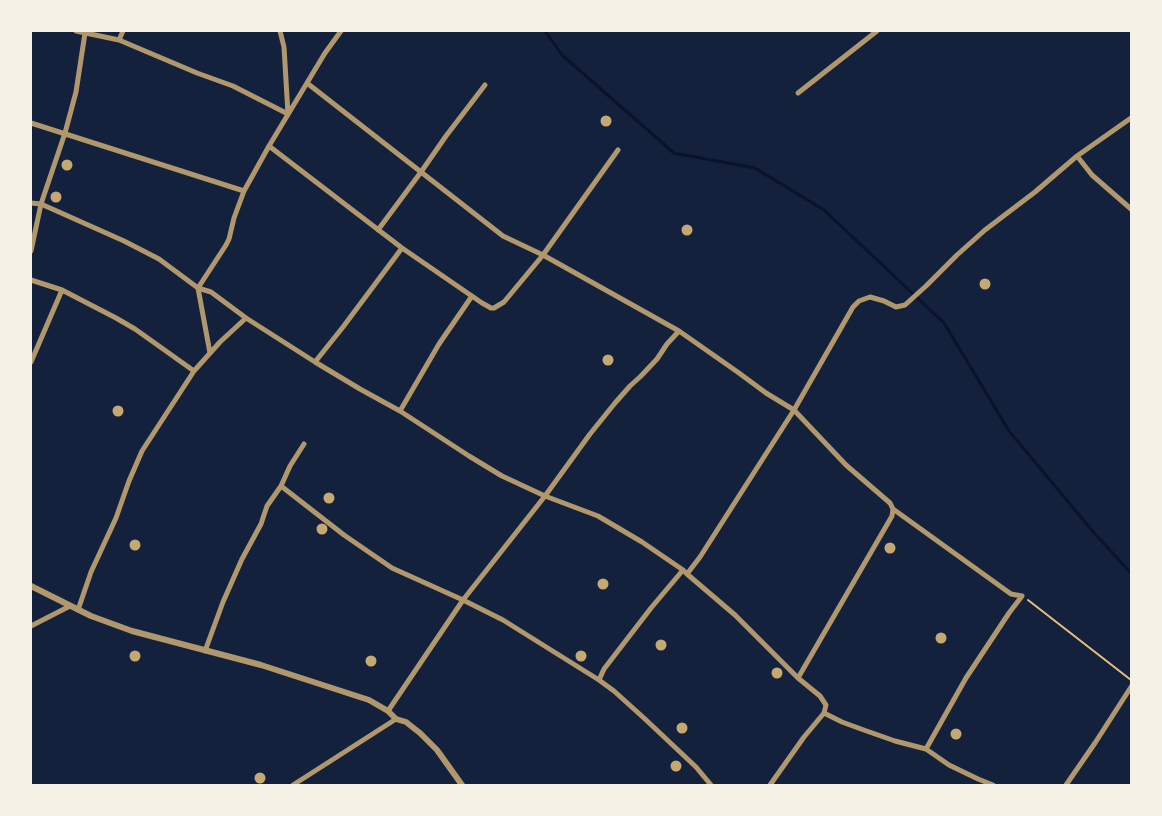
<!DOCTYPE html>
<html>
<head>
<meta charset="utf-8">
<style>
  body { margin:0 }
  #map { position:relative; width:1162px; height:816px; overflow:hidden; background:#14213d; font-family:Manrope,sans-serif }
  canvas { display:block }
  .frame { position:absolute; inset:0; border:32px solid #f6f1e7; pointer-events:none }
</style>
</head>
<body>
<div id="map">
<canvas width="1162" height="816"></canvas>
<div class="frame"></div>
</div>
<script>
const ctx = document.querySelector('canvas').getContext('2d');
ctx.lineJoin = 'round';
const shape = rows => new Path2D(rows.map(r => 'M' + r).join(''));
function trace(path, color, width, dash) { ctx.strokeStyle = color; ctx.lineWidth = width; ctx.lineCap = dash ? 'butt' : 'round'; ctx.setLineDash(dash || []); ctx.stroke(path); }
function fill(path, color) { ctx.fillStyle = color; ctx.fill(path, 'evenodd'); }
const stream = shape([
  [545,31,562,55,674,153,755,168,824,210,944,323,1009,431,1095,534,1131,573]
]);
const building = shape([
  '600.5 121a5.5 5.5 0 1 1 11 0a5.5 5.5 0 1 1-11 0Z',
  '61.5 165a5.5 5.5 0 1 1 11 0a5.5 5.5 0 1 1-11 0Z',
  '50.5 197a5.5 5.5 0 1 1 11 0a5.5 5.5 0 1 1-11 0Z',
  '681.5 230a5.5 5.5 0 1 1 11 0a5.5 5.5 0 1 1-11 0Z',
  '979.5 284a5.5 5.5 0 1 1 11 0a5.5 5.5 0 1 1-11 0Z',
  '602.5 360a5.5 5.5 0 1 1 11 0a5.5 5.5 0 1 1-11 0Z',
  '112.5 411a5.5 5.5 0 1 1 11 0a5.5 5.5 0 1 1-11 0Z',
  '323.5 498a5.5 5.5 0 1 1 11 0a5.5 5.5 0 1 1-11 0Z',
  '316.5 529a5.5 5.5 0 1 1 11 0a5.5 5.5 0 1 1-11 0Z',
  '129.5 545a5.5 5.5 0 1 1 11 0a5.5 5.5 0 1 1-11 0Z',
  '884.5 548a5.5 5.5 0 1 1 11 0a5.5 5.5 0 1 1-11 0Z',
  '597.5 584a5.5 5.5 0 1 1 11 0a5.5 5.5 0 1 1-11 0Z',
  '935.5 638a5.5 5.5 0 1 1 11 0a5.5 5.5 0 1 1-11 0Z',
  '655.5 645a5.5 5.5 0 1 1 11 0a5.5 5.5 0 1 1-11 0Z',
  '129.5 656a5.5 5.5 0 1 1 11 0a5.5 5.5 0 1 1-11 0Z',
  '575.5 656a5.5 5.5 0 1 1 11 0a5.5 5.5 0 1 1-11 0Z',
  '365.5 661a5.5 5.5 0 1 1 11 0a5.5 5.5 0 1 1-11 0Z',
  '771.5 673a5.5 5.5 0 1 1 11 0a5.5 5.5 0 1 1-11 0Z',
  '676.5 728a5.5 5.5 0 1 1 11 0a5.5 5.5 0 1 1-11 0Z',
  '950.5 734a5.5 5.5 0 1 1 11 0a5.5 5.5 0 1 1-11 0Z',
  '670.5 766a5.5 5.5 0 1 1 11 0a5.5 5.5 0 1 1-11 0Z',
  '254.5 778a5.5 5.5 0 1 1 11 0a5.5 5.5 0 1 1-11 0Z'
]);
const path = shape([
  [1028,600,1131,680]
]);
const minor = shape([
  [76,31,119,40,197,73,233,86,288,114,284,47,280,31],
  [119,40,123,31],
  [307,83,503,236,543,255,679,331,739,373,766,393,794,410,846,465,890,503,893,509,892,516,798,678],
  [798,93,877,31],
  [31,123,244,191],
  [269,146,402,248,482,303,491,308,494,308,504,302,543,255,618,150],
  [1077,156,1092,175,1131,209],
  [31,203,41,204,124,241,159,259,198,288,211,292,246,318,315,362,360,389,400,411,469,456,502,476,545,496,598,516,642,542,683,570,687,574],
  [378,230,421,172,446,136,485,85],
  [31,251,41,204,65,133,76,92,85,33],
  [31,280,62,290,116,318,135,329,194,371],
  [210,353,198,288,226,245,229,239,234,218,244,191,269,146,325,53,341,31],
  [31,362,62,290],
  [315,362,343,327,402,248],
  [400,411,439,344,472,296],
  [281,486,344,535,392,568,463,600,503,620,599,680,614,691,645,719,696,767,711,785],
  [893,509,1011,594,1022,596,1009,613,966,678,926,749],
  [78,610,91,572,116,518,129,481,142,451,194,371,220,342,246,318],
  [31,626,70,606],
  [205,651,223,602,242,559,261,524,267,506,281,486,290,466,304,444],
  [599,680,604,669,651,608,683,570],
  [388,711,463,600,545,496,590,434,615,403,630,386,641,376,657,359,667,344,679,331],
  [824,713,842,722,861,729,895,741,926,749,949,765,978,779,993,785],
  [293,785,396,719],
  [770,785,804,737,824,713,826,705,820,696,798,678,735,615,687,574,700,557,794,410,853,307,859,301,870,297,884,301,896,307,905,305,926,286,957,255,985,230,1035,192,1077,156,1131,118],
  [1066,785,1095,743,1131,687]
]);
const tertiary = shape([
  [31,586,91,616,132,631,261,665,369,700,388,711,396,719,406,722,420,733,437,750,462,785]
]);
trace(stream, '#0b132b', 3);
fill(building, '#c6a872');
trace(path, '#e5c07b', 2);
trace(minor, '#b1986c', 5);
trace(tertiary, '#b1986c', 6);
</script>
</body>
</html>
